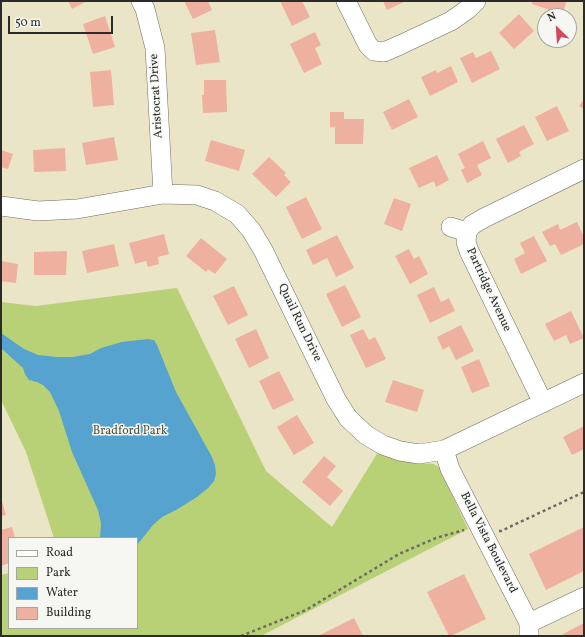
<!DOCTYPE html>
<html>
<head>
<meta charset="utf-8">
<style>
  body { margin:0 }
  #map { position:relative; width:585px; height:637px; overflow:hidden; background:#ebe5c8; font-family:Vollkorn,serif }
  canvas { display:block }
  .frame { position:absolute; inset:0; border:2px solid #2b2b2b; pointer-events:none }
  .legend { position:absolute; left:8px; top:537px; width:130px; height:92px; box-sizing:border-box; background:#f6f6f2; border:1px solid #a5a5a2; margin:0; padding:5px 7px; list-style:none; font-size:12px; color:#2b2b2b }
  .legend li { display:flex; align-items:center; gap:8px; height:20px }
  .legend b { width:20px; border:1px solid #a5a5a2 }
  .north { position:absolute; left:537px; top:8px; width:40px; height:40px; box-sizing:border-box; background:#f6f6f2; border:1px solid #a5a5a2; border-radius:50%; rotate:335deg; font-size:11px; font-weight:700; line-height:16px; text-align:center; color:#2b2b2b }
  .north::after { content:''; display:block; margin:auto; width:14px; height:18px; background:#d1495b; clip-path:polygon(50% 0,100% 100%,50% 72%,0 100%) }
  .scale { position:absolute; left:8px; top:16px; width:105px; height:18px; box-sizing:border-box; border:2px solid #2b2b2b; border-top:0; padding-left:5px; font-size:12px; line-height:14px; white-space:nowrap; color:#2b2b2b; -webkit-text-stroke:3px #f6f6f2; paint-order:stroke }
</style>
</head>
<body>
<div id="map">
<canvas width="585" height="637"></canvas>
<div class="frame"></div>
<ul class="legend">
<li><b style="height:5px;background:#fff"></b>Road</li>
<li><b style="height:11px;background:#b9d176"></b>Park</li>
<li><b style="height:11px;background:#55a3ce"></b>Water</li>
<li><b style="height:11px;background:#eeb09f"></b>Building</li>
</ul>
<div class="north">N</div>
<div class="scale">50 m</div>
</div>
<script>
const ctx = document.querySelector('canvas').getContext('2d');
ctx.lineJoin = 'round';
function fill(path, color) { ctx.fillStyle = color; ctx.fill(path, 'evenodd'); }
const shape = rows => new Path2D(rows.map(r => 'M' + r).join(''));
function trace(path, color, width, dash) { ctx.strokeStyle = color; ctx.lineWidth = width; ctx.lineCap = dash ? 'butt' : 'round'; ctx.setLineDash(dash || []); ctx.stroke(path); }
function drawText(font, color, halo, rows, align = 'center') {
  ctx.font = font + ' Vollkorn,serif'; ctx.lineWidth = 3; ctx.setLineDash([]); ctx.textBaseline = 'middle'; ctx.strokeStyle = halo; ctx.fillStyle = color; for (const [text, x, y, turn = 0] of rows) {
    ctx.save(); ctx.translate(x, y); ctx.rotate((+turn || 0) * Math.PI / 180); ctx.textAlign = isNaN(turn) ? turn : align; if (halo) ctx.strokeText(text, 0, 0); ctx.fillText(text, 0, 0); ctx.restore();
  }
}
const green = shape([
  [177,288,266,471,332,527,378,452,393,458,407,462,434,464,439,467,468,529,261,636,1,636,1,575,9,573,9,628,137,628,137,538,54,538,26,452,1,400,1,302,36,306]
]);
const water = shape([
  [1,333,24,349,38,355,57,357,72,357,90,354,101,348,122,342,148,339,154,340,157,345,176,392,212,457,215,465,216,474,214,481,208,488,197,497,176,510,162,517,153,525,137,545,137,538,100,538,101,524,98,510,72,452,59,411,50,392,43,385,37,382,29,380,25,374,23,368,1,348]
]);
const building = shape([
  [68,1,87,1,72,9],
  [184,1,208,1,212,10,193,19],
  [280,1,302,1,310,17,292,26],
  [383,1,406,1,387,10],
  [532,1,567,1,562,14,532,4],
  [519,14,534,31,514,49,499,33],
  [105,16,115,47,93,54,83,24],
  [215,30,220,62,196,65,191,33],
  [315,32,321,45,315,48,322,64,304,73,290,44],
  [491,51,500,69,472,83,460,58,473,52,476,58],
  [451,66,458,82,430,96,421,77,436,70,437,73],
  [111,70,114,105,93,107,90,72],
  [204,80,226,80,227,112,203,113,202,95,204,95],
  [409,99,418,117,392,130,383,112],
  [584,99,584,109,579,106],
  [557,106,569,131,547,141,535,117],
  [330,112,344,112,344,119,364,119,363,144,335,144,335,127,330,127],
  [524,125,534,144,519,152,521,156,508,163,496,139],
  [114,137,118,160,86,165,82,143],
  [211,140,245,150,239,171,205,161],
  [483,141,491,158,477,165,482,175,467,183,461,170,465,168,458,154],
  [65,148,66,171,34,172,33,150],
  [1,150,13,154,8,169,1,167],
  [437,155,449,180,436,187,434,181,419,188,409,168],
  [269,157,286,173,284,175,291,182,276,197,252,174],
  [306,197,322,229,302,239,286,207],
  [394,198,411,204,402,231,384,224],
  [577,222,584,237,584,244,561,255,555,244,550,246,542,232,558,224,560,230],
  [164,234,169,254,158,257,159,264,148,267,146,261,135,264,129,243],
  [337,235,354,268,336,277,327,258,313,265,306,250],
  [534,236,547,261,521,274,514,259,525,253,520,243],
  [201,238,227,259,215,274,208,269,206,272,186,256],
  [114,244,119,266,87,273,82,251],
  [409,249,414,259,419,256,428,274,410,284,395,256],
  [67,251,66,275,34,275,34,252],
  [1,261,18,264,16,283,1,281],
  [345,285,361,317,342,327,326,294],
  [234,286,248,315,228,325,213,296],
  [434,287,441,302,449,298,455,311,430,323,417,295],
  [571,311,584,338,570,344,566,335,554,341,545,324],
  [461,325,474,351,456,360,449,346,443,350,437,337],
  [256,329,269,358,249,368,235,339],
  [363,329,369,340,375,337,386,359,366,368,350,335],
  [479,359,490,386,472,393,461,367],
  [279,371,294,400,273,410,259,381],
  [393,380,424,390,417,412,385,402],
  [297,415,314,443,294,455,277,427],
  [584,426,584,449,572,455,563,437],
  [324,456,336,466,327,477,343,491,330,506,302,482],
  [1,498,6,515,1,516],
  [12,527,15,538,9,538,9,563,1,566,1,530],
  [584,527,584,571,546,590,529,554],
  [464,574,486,619,451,636,449,636,427,592],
  [354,618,363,636,318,636],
  [584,623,584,636,565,636,563,634]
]);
const path = shape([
  [499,531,501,531,584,492],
  [241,636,306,610,399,554,436,538,464,530]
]);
const minor = shape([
  [141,1,145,9,155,48,163,194],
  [346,1,368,45,374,51,384,52,400,45,451,21,468,9,476,1],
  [1,206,38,211,77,209,163,194,197,195,215,201,237,214,251,230,263,250,336,399,348,418,366,435,383,445,400,451,419,454,444,450,584,383],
  [451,227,467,232],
  [543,403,469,251,466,242,467,232,472,225,484,218,584,169],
  [444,450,450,469,529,623,529,636],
  [529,623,584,597]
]);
const streetNames = [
  ["Aristocrat Drive",157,96,-93],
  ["Partridge Avenue",488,290,65],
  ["Quail Run Drive",299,323,64],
  ["Bella Vista Boulevard",488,543,63]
];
const parkNames = [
  ["Bradford Park",130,432]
];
fill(green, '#b9d176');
fill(water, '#55a3ce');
fill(building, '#eeb09f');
trace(minor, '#6e6c62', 20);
trace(path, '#6e6c62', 2.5, [3, 3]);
trace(minor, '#fff', 19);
drawText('12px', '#2b2b2b', '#f6f6f2', streetNames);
drawText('12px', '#4e543e', '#f6f6f2', parkNames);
</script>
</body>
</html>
